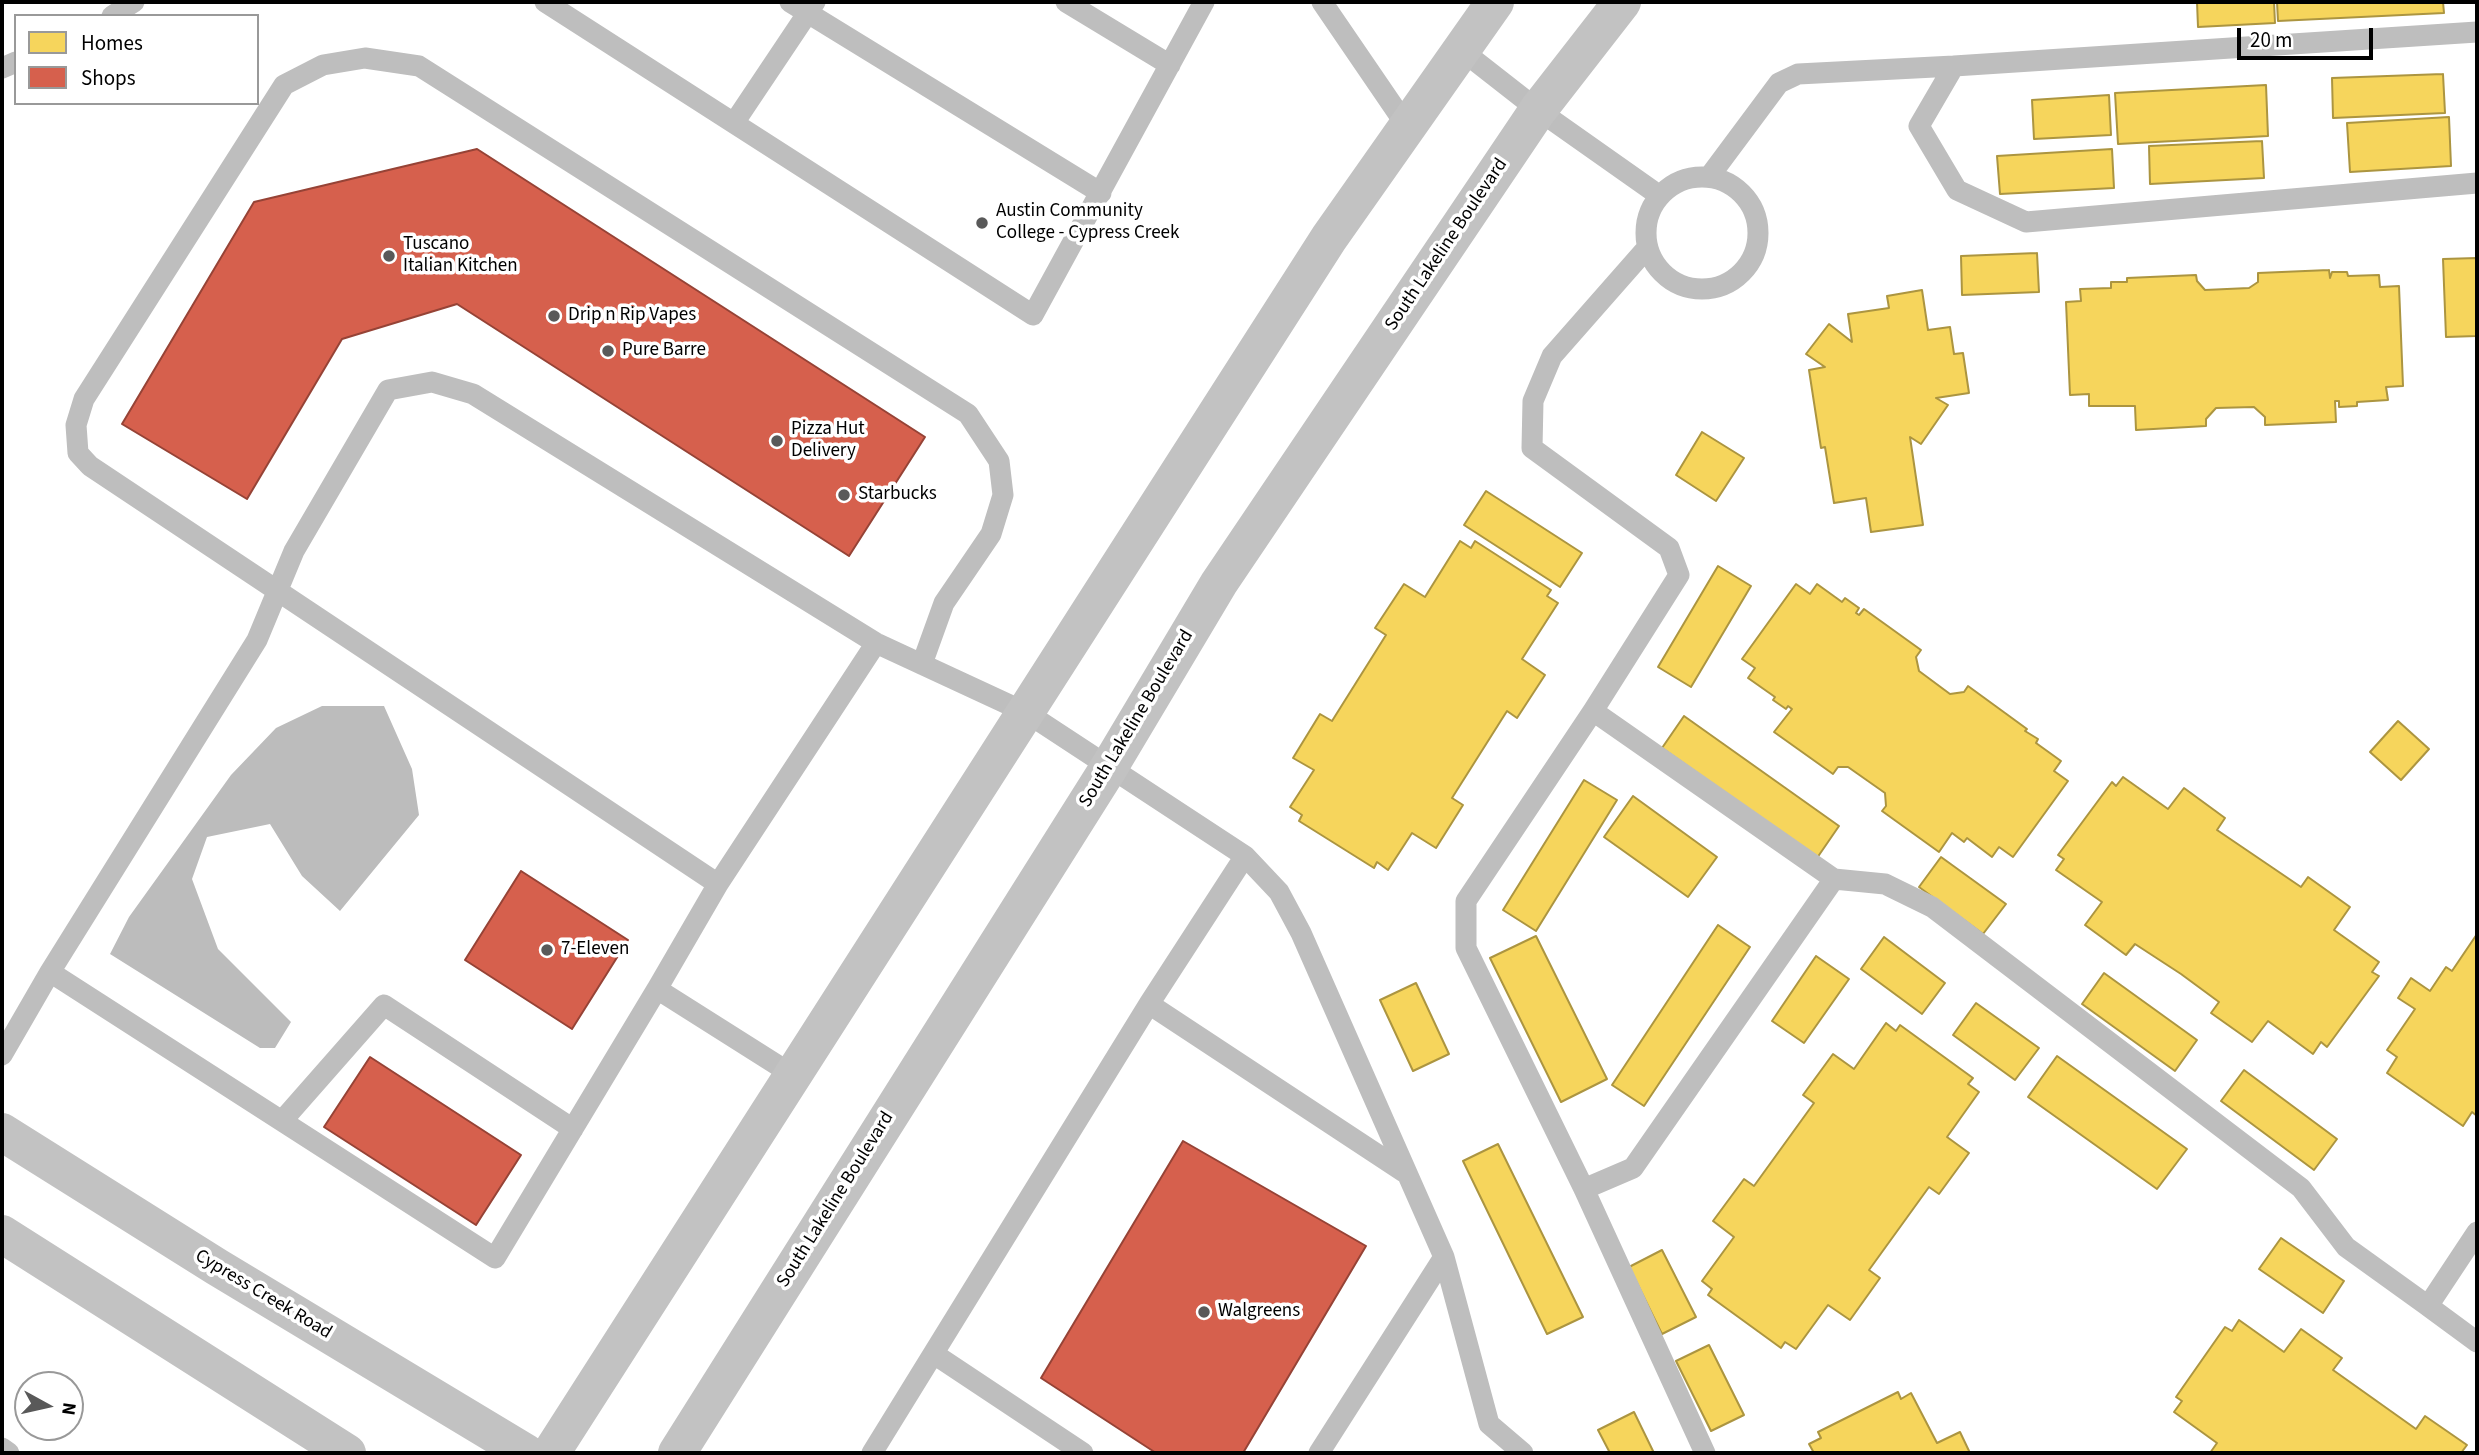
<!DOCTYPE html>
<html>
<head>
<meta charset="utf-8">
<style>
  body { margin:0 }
  #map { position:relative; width:2479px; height:1455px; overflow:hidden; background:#fff; font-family:"Source Sans 3",sans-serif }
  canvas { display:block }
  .frame { position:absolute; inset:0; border:4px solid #000; pointer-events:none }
  .legend { position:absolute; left:14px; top:14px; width:245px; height:91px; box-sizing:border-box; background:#fff; border:2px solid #999; margin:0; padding:9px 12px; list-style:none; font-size:21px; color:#000 }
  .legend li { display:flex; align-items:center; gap:14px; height:35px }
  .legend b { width:35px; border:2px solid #999 }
  .north { position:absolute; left:14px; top:1371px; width:70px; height:70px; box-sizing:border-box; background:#fff; border:2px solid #999; border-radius:50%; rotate:98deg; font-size:19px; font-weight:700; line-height:28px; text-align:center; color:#000 }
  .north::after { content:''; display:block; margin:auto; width:24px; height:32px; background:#595959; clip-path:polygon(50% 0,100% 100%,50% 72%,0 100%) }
  .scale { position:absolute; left:2237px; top:28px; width:136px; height:32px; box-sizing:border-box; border:4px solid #000; border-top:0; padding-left:9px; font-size:21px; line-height:24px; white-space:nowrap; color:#000; -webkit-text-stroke:5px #fff; paint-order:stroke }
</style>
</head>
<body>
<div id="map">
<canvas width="2479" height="1455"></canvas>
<div class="frame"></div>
<ul class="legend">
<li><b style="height:19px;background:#f6d55c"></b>Homes</li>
<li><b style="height:19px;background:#d6604d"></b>Shops</li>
</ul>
<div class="north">N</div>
<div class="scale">20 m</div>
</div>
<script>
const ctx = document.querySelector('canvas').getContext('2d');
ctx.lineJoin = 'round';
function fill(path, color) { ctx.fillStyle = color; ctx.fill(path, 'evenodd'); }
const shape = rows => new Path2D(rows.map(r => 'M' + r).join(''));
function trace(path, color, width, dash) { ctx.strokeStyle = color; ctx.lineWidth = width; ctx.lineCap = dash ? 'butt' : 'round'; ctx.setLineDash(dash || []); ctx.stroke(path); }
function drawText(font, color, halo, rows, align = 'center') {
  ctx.font = font + ' "Source Sans 3",sans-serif'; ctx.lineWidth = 7; ctx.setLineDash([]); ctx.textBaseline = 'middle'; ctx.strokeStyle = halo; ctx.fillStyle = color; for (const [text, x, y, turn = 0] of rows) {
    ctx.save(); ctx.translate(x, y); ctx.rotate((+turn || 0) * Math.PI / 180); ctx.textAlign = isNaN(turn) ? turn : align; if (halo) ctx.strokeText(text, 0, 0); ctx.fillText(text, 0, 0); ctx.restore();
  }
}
const water = shape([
  [322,706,384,706,412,769,419,815,340,911,302,876,270,824,207,837,192,879,218,949,291,1022,275,1048,260,1048,110,954,129,917,231,775,276,728]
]);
const homes = shape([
  [2197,2,2274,2,2275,23,2198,27,2197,2],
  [2277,2,2443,2,2444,13,2278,21,2277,2],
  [2443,74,2445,113,2333,118,2332,78,2443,74],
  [2266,85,2268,136,2118,144,2115,93,2266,85],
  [2109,95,2111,135,2034,139,2032,100,2109,95],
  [2449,117,2451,166,2350,172,2347,123,2449,117],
  [2262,141,2264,178,2150,184,2149,146,2262,141],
  [2112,149,2114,188,2000,194,1997,156,2112,149],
  [2037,253,2039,292,1962,295,1961,256,2037,253],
  [2477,258,2477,336,2446,337,2443,259,2477,258],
  [2329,270,2330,278,2332,272,2347,272,2348,276,2379,275,2380,287,2399,286,2403,386,2386,387,2388,400,2357,402,2357,406,2339,407,2339,401,2335,401,2336,422,2265,425,2265,417,2254,407,2216,408,2206,419,2206,426,2136,430,2135,406,2089,406,2089,394,2070,395,2066,302,2081,301,2080,289,2111,288,2111,282,2127,282,2127,278,2196,275,2197,281,2205,290,2249,288,2258,282,2258,273,2329,270],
  [1922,290,1928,330,1950,327,1954,354,1963,353,1969,393,1936,398,1948,405,1921,444,1910,437,1923,525,1871,532,1866,498,1834,503,1825,447,1821,448,1809,370,1825,367,1806,354,1829,324,1852,342,1848,314,1889,308,1887,296,1922,290],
  [1702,432,1744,458,1716,501,1676,475,1702,432],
  [1486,491,1582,553,1560,587,1464,525,1486,491],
  [1460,541,1471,548,1475,541,1551,590,1547,596,1558,603,1522,659,1545,675,1517,718,1507,711,1452,798,1463,805,1436,848,1412,833,1388,870,1377,862,1374,868,1299,821,1302,815,1290,807,1314,770,1293,758,1320,714,1332,721,1386,635,1375,628,1404,584,1425,597,1460,541],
  [1718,566,1751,586,1691,687,1658,667,1718,566],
  [1796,584,1810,594,1817,584,1842,602,1845,598,1859,608,1856,613,1859,615,1864,609,1921,650,1916,657,1919,671,1950,694,1964,692,1968,686,2027,729,2025,731,2038,739,2036,743,2061,761,2054,771,2068,781,2013,857,1999,847,1992,857,1967,838,1964,842,1952,833,1939,852,1882,811,1886,806,1885,793,1848,767,1838,767,1833,774,1774,732,1792,709,1788,706,1786,709,1773,700,1775,697,1748,678,1755,668,1742,659,1796,584],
  [1684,716,1839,826,1817,858,1662,748,1684,716],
  [2398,721,2429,749,2401,780,2370,752,2398,721],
  [2123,777,2168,809,2184,788,2225,818,2217,830,2301,887,2308,877,2350,907,2334,930,2379,962,2372,972,2379,976,2327,1047,2321,1042,2313,1054,2268,1021,2252,1042,2211,1013,2219,1002,2181,974,2135,944,2126,955,2085,925,2102,902,2056,870,2064,859,2058,855,2112,782,2116,786,2123,777],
  [1584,780,1617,800,1536,931,1503,910,1584,780],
  [1633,796,1717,857,1688,897,1604,837,1633,796],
  [1941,857,2006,904,1983,934,1919,887,1941,857],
  [1718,925,1750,947,1644,1106,1612,1085,1718,925],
  [2477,934,2477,1116,2472,1112,2463,1126,2387,1073,2397,1057,2387,1050,2415,1009,2398,998,2411,978,2430,991,2446,967,2452,971,2477,934],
  [1536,936,1607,1079,1561,1102,1490,958,1536,936],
  [1884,937,1945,983,1922,1014,1861,969,1884,937],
  [1816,956,1849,979,1804,1043,1772,1021,1816,956],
  [2104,973,2197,1040,2175,1071,2082,1004,2104,973],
  [1416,983,1449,1054,1413,1071,1380,1000,1416,983],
  [1976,1003,2039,1048,2015,1080,1953,1035,1976,1003],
  [1886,1023,1896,1031,1900,1025,1973,1078,1968,1084,1979,1092,1947,1137,1969,1153,1939,1194,1929,1187,1869,1270,1880,1278,1850,1320,1828,1305,1796,1349,1785,1342,1781,1348,1708,1295,1712,1289,1702,1281,1734,1237,1713,1221,1744,1179,1754,1186,1814,1103,1803,1095,1833,1054,1854,1069,1886,1023],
  [2057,1056,2187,1149,2157,1189,2028,1097,2057,1056],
  [2244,1070,2337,1139,2314,1170,2221,1101,2244,1070],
  [1498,1144,1583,1317,1547,1334,1463,1161,1498,1144],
  [2281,1238,2344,1281,2323,1313,2259,1269,2281,1238],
  [1662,1250,1696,1317,1662,1334,1629,1267,1662,1250],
  [2239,1320,2284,1352,2301,1329,2342,1358,2333,1370,2416,1429,2425,1416,2467,1445,2461,1453,2210,1453,2217,1443,2174,1412,2182,1401,2176,1397,2225,1327,2232,1331,2239,1320],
  [1709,1345,1744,1415,1711,1431,1676,1361,1709,1345],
  [1898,1392,1901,1399,1911,1393,1937,1443,1960,1432,1970,1453,1814,1453,1809,1444,1821,1438,1818,1432,1898,1392],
  [1634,1412,1654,1453,1610,1453,1598,1430,1634,1412]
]);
const shops = shape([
  [477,149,925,437,849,556,457,304,342,339,247,499,122,424,254,202,477,149],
  [521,871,628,940,572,1029,465,960,521,871],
  [370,1057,521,1155,476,1225,324,1127,370,1057],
  [1183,1141,1366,1246,1243,1453,1156,1453,1041,1378,1183,1141]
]);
const service = shape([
  [545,2,1033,315,1204,2],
  [790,2,1101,193],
  [1066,2,1170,65],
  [1322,2,1406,125],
  [112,16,134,2],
  [2477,32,1954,66,1919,126,1957,190,2026,222,2477,183],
  [1460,49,1538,110,1660,196],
  [2,68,16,62],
  [734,123,815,2],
  '1646 233a56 56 0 1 1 112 0a56 56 0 1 1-112 0Z',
  [1709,177,1779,83,1798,74,1954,66],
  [1647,248,1552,356,1533,401,1532,448,1669,548,1679,575,1593,711,1466,901,1466,948,1584,1189,1705,1453],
  [1593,711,1834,879],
  [718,884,876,643],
  [50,972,495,1258,657,989],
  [1149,1004,1404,1172],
  [2,1055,50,972,257,640,294,551,388,390,432,382,473,394,876,643,1027,713,1245,856,1279,892,1301,933,1444,1257,1319,1453],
  [793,1075,657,989,718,884,90,466,78,453,76,425,84,399,284,85,323,65,365,58,419,66,968,414,999,461,1003,495,991,534,944,603,922,664],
  [282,1121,384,1005,573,1129],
  [1584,1189,1633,1168,1834,879,1885,884,1932,907,2301,1188,2346,1247,2428,1306],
  [2477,1232,2428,1306,2477,1342],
  [1444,1257,1489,1424,1523,1453],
  [934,1354,1083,1453],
  [2,1448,9,1453],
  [872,1453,1149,1004,1245,856]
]);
const secondary = shape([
  [2,1132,217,1267,526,1453],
  [2,1234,347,1453],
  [551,1453,1329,238,1495,2],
  [677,1453,1108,769,1219,583,1538,110,1622,2]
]);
const markers = [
  [982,223,7,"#595959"],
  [389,256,7,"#595959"],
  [554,316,7,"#595959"],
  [608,351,7,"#595959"],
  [777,441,7,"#595959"],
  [844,495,7,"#595959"],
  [547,950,7,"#595959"],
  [1204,1312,7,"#595959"]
];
const poiNames = [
  ["Austin Community",996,212],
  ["College - Cypress Creek",996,234],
  ["Tuscano",403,245],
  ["Italian Kitchen",403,267],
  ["Drip n Rip Vapes",568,316],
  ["Pure Barre",622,351],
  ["Pizza Hut",791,430],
  ["Delivery",791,452],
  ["Starbucks",858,495],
  ["7-Eleven",561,950],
  ["Walgreens",1218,1312]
];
const streetNames = [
  ["South Lakeline Boulevard",1447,245,-56],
  ["South Lakeline Boulevard",1137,719,-59],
  ["South Lakeline Boulevard",836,1200,-58],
  ["Cypress Creek Road",263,1295,31]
];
fill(water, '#bcbcbc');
fill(homes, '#f6d55c');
trace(homes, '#ac9540', 2);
fill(shops, '#d6604d');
trace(shops, '#964336', 2);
trace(service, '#bebebe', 21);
trace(secondary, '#c2c2c2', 38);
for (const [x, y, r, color] of markers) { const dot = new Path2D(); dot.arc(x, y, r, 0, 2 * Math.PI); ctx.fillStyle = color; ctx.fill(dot); trace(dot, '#fff', 2.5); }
drawText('19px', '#000', '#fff', poiNames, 'left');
drawText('19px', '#000', '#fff', streetNames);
</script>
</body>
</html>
